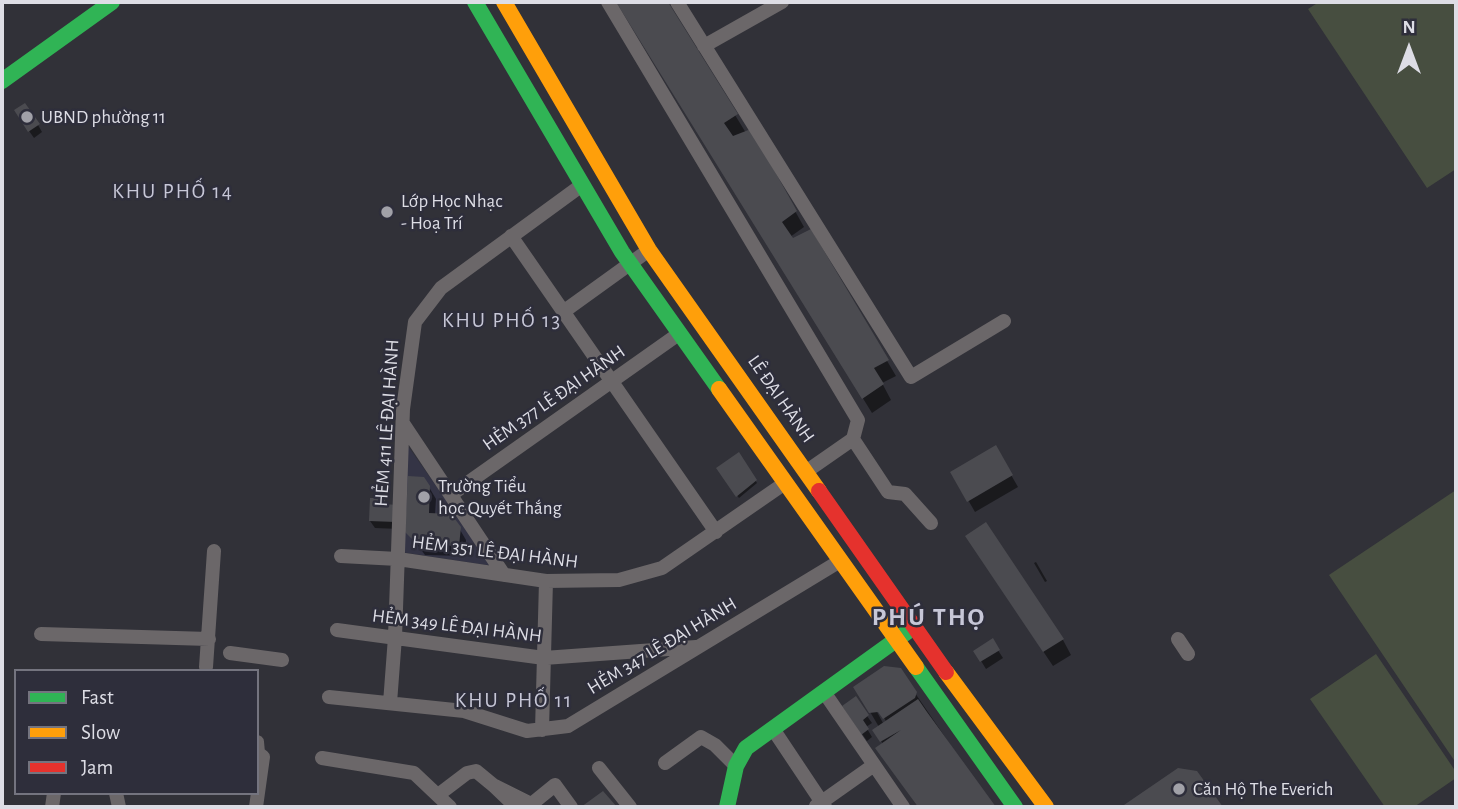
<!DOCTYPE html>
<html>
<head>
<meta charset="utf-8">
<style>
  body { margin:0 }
  #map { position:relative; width:1458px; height:809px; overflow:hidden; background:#313138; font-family:"Alegreya Sans",sans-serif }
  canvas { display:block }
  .frame { position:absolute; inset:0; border:4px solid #dddde5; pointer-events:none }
  .legend { position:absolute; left:14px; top:669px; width:245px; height:126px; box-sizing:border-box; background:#2e2e3b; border:2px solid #74747f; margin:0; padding:9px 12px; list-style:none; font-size:21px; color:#dddde5 }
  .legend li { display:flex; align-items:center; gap:14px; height:35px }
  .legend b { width:35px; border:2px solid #74747f }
  .north { position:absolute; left:1374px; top:14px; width:70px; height:70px; -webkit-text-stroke:5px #2e2e3b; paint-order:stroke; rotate:0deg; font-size:19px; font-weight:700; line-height:28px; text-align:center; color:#dddde5 }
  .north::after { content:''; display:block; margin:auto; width:24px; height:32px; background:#dddde5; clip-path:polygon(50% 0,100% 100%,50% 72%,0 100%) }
</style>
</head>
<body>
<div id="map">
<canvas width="1458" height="809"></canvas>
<div class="frame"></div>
<ul class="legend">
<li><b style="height:9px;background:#30b455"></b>Fast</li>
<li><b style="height:9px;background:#ff9f0a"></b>Slow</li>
<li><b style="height:9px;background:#e5322d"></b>Jam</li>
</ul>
<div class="north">N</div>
</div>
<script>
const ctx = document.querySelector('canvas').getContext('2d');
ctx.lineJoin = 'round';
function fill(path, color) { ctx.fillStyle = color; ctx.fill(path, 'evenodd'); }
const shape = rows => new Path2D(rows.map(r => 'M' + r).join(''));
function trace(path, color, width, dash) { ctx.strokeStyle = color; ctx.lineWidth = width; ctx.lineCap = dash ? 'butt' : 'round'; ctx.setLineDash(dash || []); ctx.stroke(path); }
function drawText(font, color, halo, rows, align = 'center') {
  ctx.font = font + ' "Alegreya Sans",sans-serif'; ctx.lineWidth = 5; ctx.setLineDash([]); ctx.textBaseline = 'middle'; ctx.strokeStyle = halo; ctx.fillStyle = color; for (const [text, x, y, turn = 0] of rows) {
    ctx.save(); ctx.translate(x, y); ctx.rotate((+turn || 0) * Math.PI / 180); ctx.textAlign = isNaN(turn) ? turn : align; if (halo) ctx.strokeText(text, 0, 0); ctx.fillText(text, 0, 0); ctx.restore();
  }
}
const built = shape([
  [405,442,493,566,401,552]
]);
const green = shape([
  [1319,2,1456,2,1456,169,1427,188,1308,9],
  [1456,490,1456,763,1329,575],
  [1376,654,1456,772,1456,778,1414,807,1385,807,1310,699]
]);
const shadow = shape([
  [618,2,666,2,746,133,750,131,804,227,790,237,793,240,810,231,896,376,882,383,891,400,872,413],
  [20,118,38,125,42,132,34,138],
  [995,447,1018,487,975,512,952,472],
  [739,454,757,483,739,498,718,469],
  [429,487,436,499,435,515,459,528,466,540,465,556,425,555,407,531],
  [384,500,387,506,399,529,375,528,370,521],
  [976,551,1063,640,1071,655,1053,666],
  [1036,562,1047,581,1045,582,1034,563],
  [992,641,1003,658,986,669,975,651],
  [856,688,915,693,993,807,918,807,884,759,883,744,874,730,879,727],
  [880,711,887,723,883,723,877,712],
  [855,699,872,723,866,727,872,737,867,741,848,713]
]);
const building = shape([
  [616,2,668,2,738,114,724,123,733,136,751,129,797,211,782,222,793,238,811,229,889,360,874,368,884,384,862,399],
  [25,103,40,124,28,132,14,110],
  [996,445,1013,475,967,502,950,472],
  [739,452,757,480,736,497,716,468],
  [408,476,424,477,430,486,429,513,451,514,461,527,459,546,417,544,405,532],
  [370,498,385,498,385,504,397,505,396,522,369,521],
  [986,522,1064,639,1043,652,965,536],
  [993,638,1000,650,980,662,973,651],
  [884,666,901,668,917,692,915,698,883,719,878,712,869,713,853,687],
  [856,696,869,715,863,720,869,729,861,735,842,706],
  [918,699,927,712,996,807,918,807,875,748,901,730,880,742,872,730],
  [1178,768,1197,771,1223,807,1121,807],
  [603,791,617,807,581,807]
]);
const street = shape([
  [608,2,858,420,853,439,807,471],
  [677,2,911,377,1004,321],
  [704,46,782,2],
  [511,236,716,532],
  [563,312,649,250],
  [404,425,504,575],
  [853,439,888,492,905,494,931,523],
  [452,494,680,333],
  [341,556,398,559,546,581,619,580,662,568,785,483],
  [337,630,544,658,696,647],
  [41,634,209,639],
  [1178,639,1188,654],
  [230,653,282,660],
  [206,667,214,551],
  [824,692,903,807],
  [329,697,464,711,527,731,568,726,840,561],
  [390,703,395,637,403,409,415,322,441,288,582,185],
  [773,729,825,807],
  [542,730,546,581],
  [322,758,414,773,450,807],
  [665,763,701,737,715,745,736,766],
  [599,768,630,807],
  [116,793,119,807],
  [438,795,467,773,476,771,493,785],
  [816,806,874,765],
  [52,807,54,793],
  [256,807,263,757,258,753,257,742],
  [516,807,493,785,531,804],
  [528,807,555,785,571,807]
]);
const fast = shape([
  [475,2,622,252,719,389],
  [2,81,112,2],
  [916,667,1015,807],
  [727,807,736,766,746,748,907,632]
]);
const slow = shape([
  [504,2,649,250,819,491],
  [719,389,916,667],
  [946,672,1046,807]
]);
const jam = shape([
  [819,491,946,672]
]);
const markers = [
  [27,117,7,"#a1a1a8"],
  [387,212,7,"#a1a1a8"],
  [424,497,7,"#a1a1a8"],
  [1179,789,7,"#a1a1a8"]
];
const poiNames = [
  ["UBND phường 11",41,117],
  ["Lớp Học Nhạc",401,201],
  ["- Hoạ Trí",401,223],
  ["Trường Tiểu",438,486],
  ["học Quyết Thắng",438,508],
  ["Căn Hộ The Everich",1193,789]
];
const streetNames = [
  ["HẺM 377 LÊ ĐẠI HÀNH",554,398,-35],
  ["LÊ ĐẠI HÀNH",781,399,55],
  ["HẺM 411 LÊ ĐẠI HÀNH",387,423,-86],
  ["HẺM 351 LÊ ĐẠI HÀNH",495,552,7],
  ["HẺM 349 LÊ ĐẠI HÀNH",457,626,7],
  ["HẺM 347 LÊ ĐẠI HÀNH",662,646,-31]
];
const neighbourhoodNames = [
  ["KHU PHỐ 14",173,192],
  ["KHU PHỐ 13",502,321],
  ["KHU PHỐ 11",514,701]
];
const districtNames = [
  ["PHÚ THỌ",929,617]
];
fill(built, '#343445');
fill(green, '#474e40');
fill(shadow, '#0007');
fill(building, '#4b4b50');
trace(street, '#6b6769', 14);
trace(fast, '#30b455', 16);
trace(slow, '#ff9f0a', 16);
trace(jam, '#e5322d', 16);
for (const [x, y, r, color] of markers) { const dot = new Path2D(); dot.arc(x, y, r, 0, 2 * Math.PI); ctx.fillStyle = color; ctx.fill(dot); trace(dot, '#2e2e3b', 2.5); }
drawText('19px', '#dddde5', '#2e2e3b', poiNames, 'left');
drawText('19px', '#dddde5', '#2e2e3b', streetNames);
ctx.letterSpacing = '2px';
drawText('21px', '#c7c7d7', '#2e2e3b', neighbourhoodNames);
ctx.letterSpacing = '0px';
ctx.letterSpacing = '2px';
drawText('bold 26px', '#c7c7d7', '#2e2e3b', districtNames);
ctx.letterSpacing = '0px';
</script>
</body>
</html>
